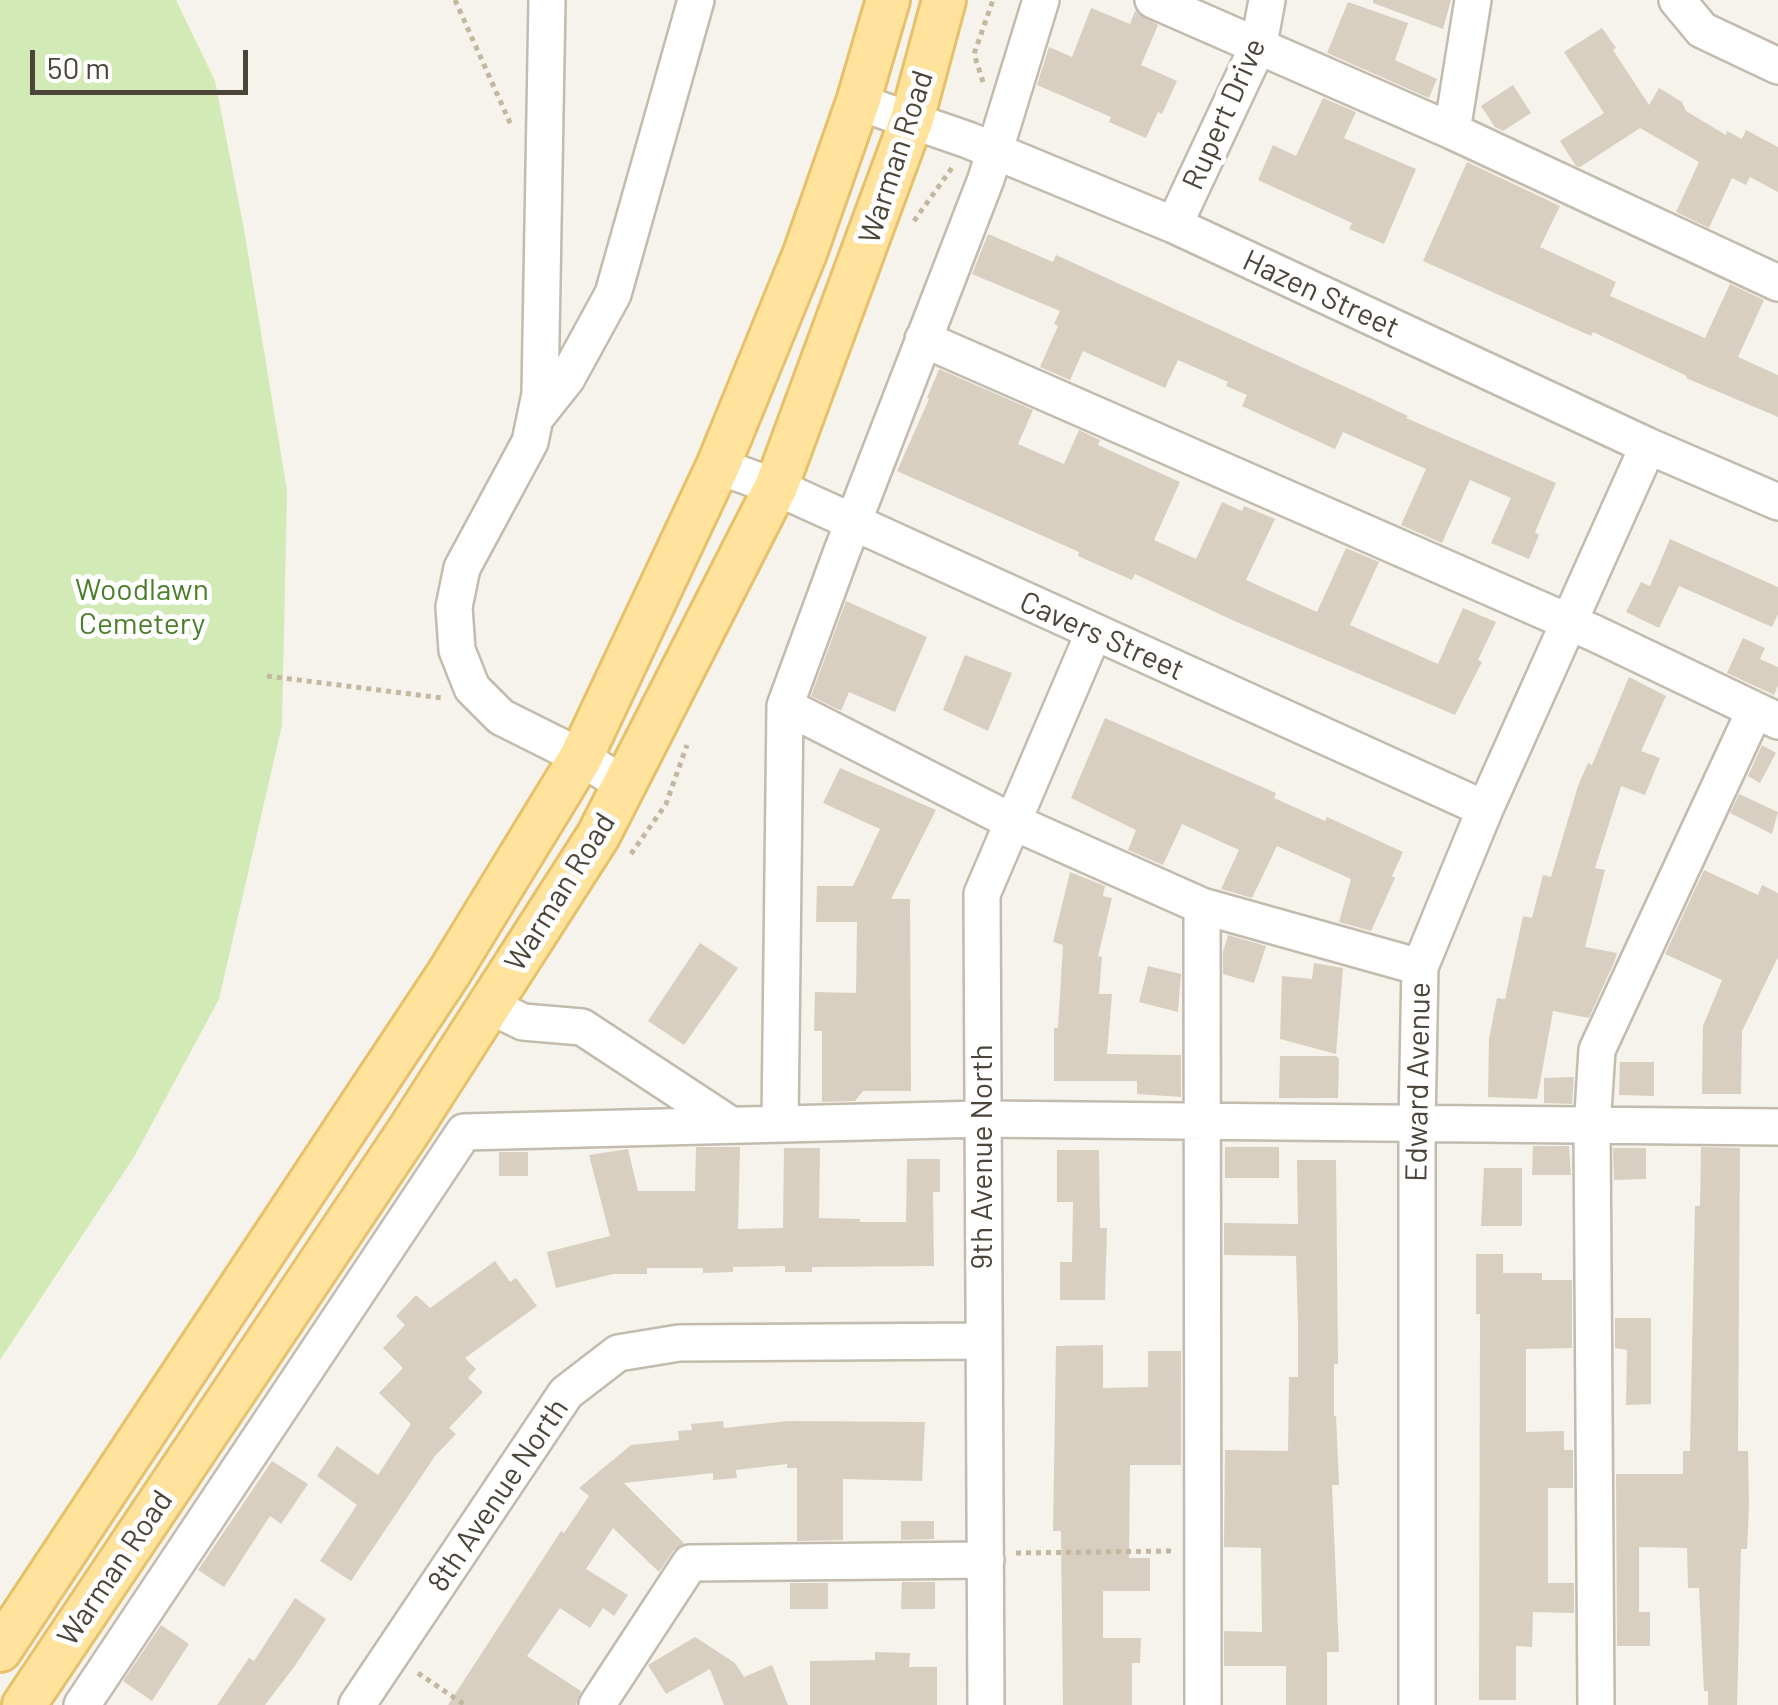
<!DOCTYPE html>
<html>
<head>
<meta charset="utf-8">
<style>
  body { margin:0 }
  #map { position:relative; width:1778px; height:1705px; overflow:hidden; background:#f6f3ec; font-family:Barlow,sans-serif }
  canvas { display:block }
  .scale { position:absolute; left:30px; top:50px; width:218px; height:45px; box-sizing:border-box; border:5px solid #4b4439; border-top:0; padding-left:12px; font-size:30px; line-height:35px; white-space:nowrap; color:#4b4439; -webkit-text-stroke:8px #fff; paint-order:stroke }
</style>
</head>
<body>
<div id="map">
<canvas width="1778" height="1705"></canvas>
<div class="scale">50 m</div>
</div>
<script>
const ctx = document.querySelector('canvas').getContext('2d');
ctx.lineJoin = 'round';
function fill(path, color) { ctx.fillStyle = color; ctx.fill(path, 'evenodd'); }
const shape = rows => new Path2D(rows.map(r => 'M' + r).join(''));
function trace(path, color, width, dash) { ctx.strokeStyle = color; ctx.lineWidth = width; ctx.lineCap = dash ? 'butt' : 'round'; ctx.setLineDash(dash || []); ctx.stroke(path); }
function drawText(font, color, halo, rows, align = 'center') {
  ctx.font = font + ' Barlow,sans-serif'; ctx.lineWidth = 10; ctx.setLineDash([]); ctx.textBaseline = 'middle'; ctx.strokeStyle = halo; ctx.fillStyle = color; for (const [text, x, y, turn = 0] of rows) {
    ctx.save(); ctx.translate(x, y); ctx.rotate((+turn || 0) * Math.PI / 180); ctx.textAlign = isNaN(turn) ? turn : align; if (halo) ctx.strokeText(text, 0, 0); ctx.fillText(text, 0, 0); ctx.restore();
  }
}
const green = shape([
  [0,0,176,0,215,81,244,229,287,491,282,725,219,999,134,1157,0,1360]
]);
const building = shape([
  [1373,0,1451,0,1443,29,1373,3],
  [1348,2,1408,23,1395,60,1437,79,1429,98,1327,53],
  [1091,8,1130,24,1135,11,1158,25,1141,65,1177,81,1162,114,1158,112,1146,138,1109,122,1111,117,1037,85,1049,47,1072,57],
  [1602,28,1616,48,1613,50,1649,105,1659,88,1682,102,1686,111,1726,135,1727,131,1742,139,1746,130,1778,147,1778,192,1750,177,1746,185,1732,178,1709,228,1676,212,1699,162,1640,128,1580,167,1576,166,1560,141,1604,113,1564,52],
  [1513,85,1531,113,1503,131,1495,127,1481,106],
  [1323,98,1356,112,1344,138,1416,169,1384,244,1349,229,1352,223,1258,180,1273,145,1296,156],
  [1467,162,1560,206,1540,247,1616,282,1610,296,1705,338,1730,284,1764,300,1738,357,1778,375,1778,417,1686,378,1687,376,1593,332,1591,336,1423,261],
  [988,234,1053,262,1056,255,1372,399,1408,416,1406,418,1556,483,1535,532,1539,535,1529,559,1491,543,1511,498,1470,480,1442,543,1401,525,1426,469,1343,432,1335,449,1242,406,1247,395,1226,386,1228,382,1178,360,1165,388,1083,351,1070,380,1040,367,1058,326,1054,324,1060,311,972,274],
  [939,369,1033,410,1018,444,1064,464,1079,430,1100,440,1098,445,1180,482,1154,540,1196,559,1222,502,1242,511,1244,506,1275,519,1246,580,1317,612,1346,548,1379,562,1350,625,1438,664,1463,608,1496,622,1478,660,1482,662,1455,715,1232,620,1135,574,1132,580,1078,556,1079,552,897,471,929,399,927,398],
  [1670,539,1778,587,1778,614,1772,627,1679,586,1659,628,1626,612,1641,582,1650,586],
  [846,601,927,637,895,712,849,692,841,711,811,696],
  [1743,638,1765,648,1760,659,1778,667,1778,685,1774,695,1727,673],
  [965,655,1012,673,988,731,943,710],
  [1629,677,1666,696,1641,751,1660,758,1645,795,1621,786,1595,868,1605,870,1585,947,1617,953,1615,960,1589,1018,1553,1011,1537,1099,1488,1097,1489,1039,1497,998,1505,999,1523,916,1532,918,1543,875,1551,877,1578,786,1588,763,1592,765],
  [1105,718,1276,793,1274,798,1325,821,1327,817,1403,852,1392,876,1395,878,1371,931,1339,922,1351,879,1277,846,1252,898,1221,889,1239,850,1182,824,1163,865,1128,850,1136,830,1071,798],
  [1762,745,1776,753,1760,783,1748,776],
  [840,768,936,810,891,899,910,899,911,1091,863,1091,855,1101,822,1102,822,1031,814,1031,815,992,856,993,857,922,816,922,817,886,853,886,880,829,823,803],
  [1739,794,1778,812,1772,834,1730,813],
  [1704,870,1758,895,1762,885,1778,893,1778,957,1742,1031,1741,1094,1702,1094,1703,1026,1722,980,1665,954],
  [1070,872,1105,886,1103,896,1112,898,1098,956,1102,957,1099,994,1112,994,1107,1054,1181,1055,1181,1097,1137,1094,1137,1081,1054,1081,1054,1028,1058,1028,1063,945,1053,942],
  [1228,935,1266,946,1254,983,1223,974,1223,952],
  [700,943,738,968,684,1045,648,1021],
  [1314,963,1343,968,1336,1054,1280,1039,1282,976,1312,979],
  [1148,966,1181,974,1178,1012,1139,1002],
  [1280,1056,1336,1056,1339,1059,1338,1098,1279,1098],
  [1620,1062,1654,1062,1654,1096,1619,1095],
  [1574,1077,1572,1104,1544,1103,1544,1078],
  [1533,1146,1569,1146,1571,1175,1532,1175],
  [696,1147,740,1147,738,1229,783,1228,784,1148,820,1148,819,1218,860,1219,860,1222,906,1222,907,1159,940,1159,940,1192,933,1192,934,1266,812,1267,812,1272,785,1272,785,1266,733,1267,733,1272,703,1273,703,1268,647,1268,647,1274,613,1274,556,1288,547,1252,610,1236,589,1155,628,1149,638,1191,695,1191],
  [1225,1147,1279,1147,1279,1178,1225,1178],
  [1701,1147,1740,1148,1738,1451,1748,1451,1749,1505,1747,1549,1741,1549,1737,1705,1708,1705,1708,1691,1704,1691,1699,1588,1688,1588,1687,1548,1639,1547,1639,1612,1650,1612,1650,1646,1617,1646,1616,1474,1683,1474,1683,1451,1690,1451,1695,1206,1700,1206],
  [1613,1148,1646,1148,1646,1179,1614,1180],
  [1057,1150,1099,1150,1100,1228,1107,1228,1105,1300,1060,1300,1060,1262,1072,1262,1073,1202,1057,1202],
  [499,1152,528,1152,528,1176,499,1176],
  [1297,1160,1336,1160,1338,1364,1334,1364,1334,1416,1336,1416,1339,1485,1332,1485,1339,1652,1327,1652,1327,1705,1286,1705,1286,1666,1224,1666,1224,1631,1262,1632,1261,1548,1224,1547,1225,1450,1288,1451,1289,1377,1298,1377,1298,1322,1296,1256,1224,1255,1224,1223,1298,1224],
  [1484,1168,1522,1168,1522,1226,1481,1226],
  [1476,1254,1503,1254,1503,1273,1542,1273,1542,1280,1572,1280,1572,1348,1526,1349,1526,1432,1564,1431,1564,1450,1573,1450,1573,1488,1548,1488,1548,1583,1574,1583,1574,1613,1533,1612,1532,1647,1516,1646,1516,1700,1479,1700,1480,1314,1476,1314],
  [495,1261,510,1282,516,1278,537,1306,465,1358,476,1369,468,1378,483,1392,449,1428,456,1434,435,1456,351,1581,320,1561,357,1505,317,1476,337,1446,378,1475,411,1424,379,1393,403,1368,383,1348,405,1325,396,1316,416,1295,430,1308],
  [1615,1318,1651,1318,1651,1404,1626,1405,1627,1350,1615,1348],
  [1103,1345,1103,1388,1148,1387,1148,1351,1181,1351,1181,1465,1130,1465,1129,1558,1150,1558,1150,1591,1103,1591,1103,1638,1141,1638,1140,1663,1132,1663,1132,1705,1063,1705,1061,1531,1053,1531,1056,1346],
  [723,1421,724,1428,788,1421,925,1422,922,1481,843,1479,843,1540,797,1541,797,1468,787,1468,787,1464,736,1470,737,1478,713,1480,713,1473,624,1483,684,1543,673,1551,659,1572,613,1528,586,1569,628,1595,614,1616,603,1608,590,1628,560,1608,527,1656,581,1691,576,1705,448,1705,561,1531,564,1533,589,1496,579,1488,631,1445,679,1440,678,1431,692,1430,691,1424],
  [272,1461,308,1484,281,1524,270,1516,224,1587,198,1570],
  [901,1521,934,1521,934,1539,901,1540],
  [902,1582,935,1582,935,1609,901,1609],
  [790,1583,828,1583,828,1609,790,1609],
  [295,1598,326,1619,294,1667,265,1705,217,1705,249,1658,254,1661],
  [161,1625,189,1644,152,1701,123,1681],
  [695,1637,735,1663,744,1677,772,1665,788,1705,724,1705,710,1669,666,1694,648,1665],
  [875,1652,910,1653,909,1667,937,1667,937,1705,810,1705,810,1661,875,1660]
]);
const path = shape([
  [455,0,511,125],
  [983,82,974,54,993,0],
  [914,221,954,165],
  [267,676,442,698],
  [631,854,666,804,687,745],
  [1016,1553,1175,1551],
  [418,1673,465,1705]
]);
const minor = shape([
  [547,0,540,394,530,442,462,568,454,607,457,650,472,688,501,717,581,757,624,785],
  [1153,0,1452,131,1778,283],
  [1677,0,1702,30,1778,66],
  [858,102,968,140,1174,225,1648,446,1778,502],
  [1452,131,1473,0],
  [1174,225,1259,44,1267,0],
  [923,339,1594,633,1778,721],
  [536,417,567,378,613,294,696,0],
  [718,466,776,487,1485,809],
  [785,706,1011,821,1202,906,1420,967],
  [1202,906,1203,1705],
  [490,1006,523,1022,582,1027,731,1125],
  [780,1123,785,706,842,551,986,179,1041,0],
  [82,1705,464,1132,983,1119,1778,1127],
  [357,1705,566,1393,618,1353,679,1343,982,1341],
  [597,1705,690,1563,986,1560],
  [986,1705,982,894,1094,632],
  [1417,1705,1417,1124,1420,967,1485,809,1648,446],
  [1596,1705,1592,1128,1597,1050,1755,710]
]);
const major = shape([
  [0,1650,449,973,581,757,718,466,805,253,858,102,888,0],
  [24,1705,410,1129,598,836,776,487,912,119,944,0]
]);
const streetNames = [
  ["Rupert Drive",1224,114,-66],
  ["Warman Road",896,157,-72],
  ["Hazen Street",1321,294,25],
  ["Cavers Street",1102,636,24],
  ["Warman Road",560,892,-58],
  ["Edward Avenue",1418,1082,-89],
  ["9th Avenue North",982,1157,-90],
  ["8th Avenue North",498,1495,-56],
  ["Warman Road",115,1568,-56]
];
const parkNames = [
  ["Woodlawn",142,590],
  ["Cemetery",142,624]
];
fill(green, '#d2eab5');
fill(building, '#d8cfc1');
trace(minor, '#c2bbae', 40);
trace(major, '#e6c16a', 48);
trace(path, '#c4b79f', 5, [5, 5]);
trace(minor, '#fff', 35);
trace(major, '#ffe39c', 42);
drawText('30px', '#4b4439', '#fff', streetNames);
drawText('30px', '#4a7f2a', '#fff', parkNames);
</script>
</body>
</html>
